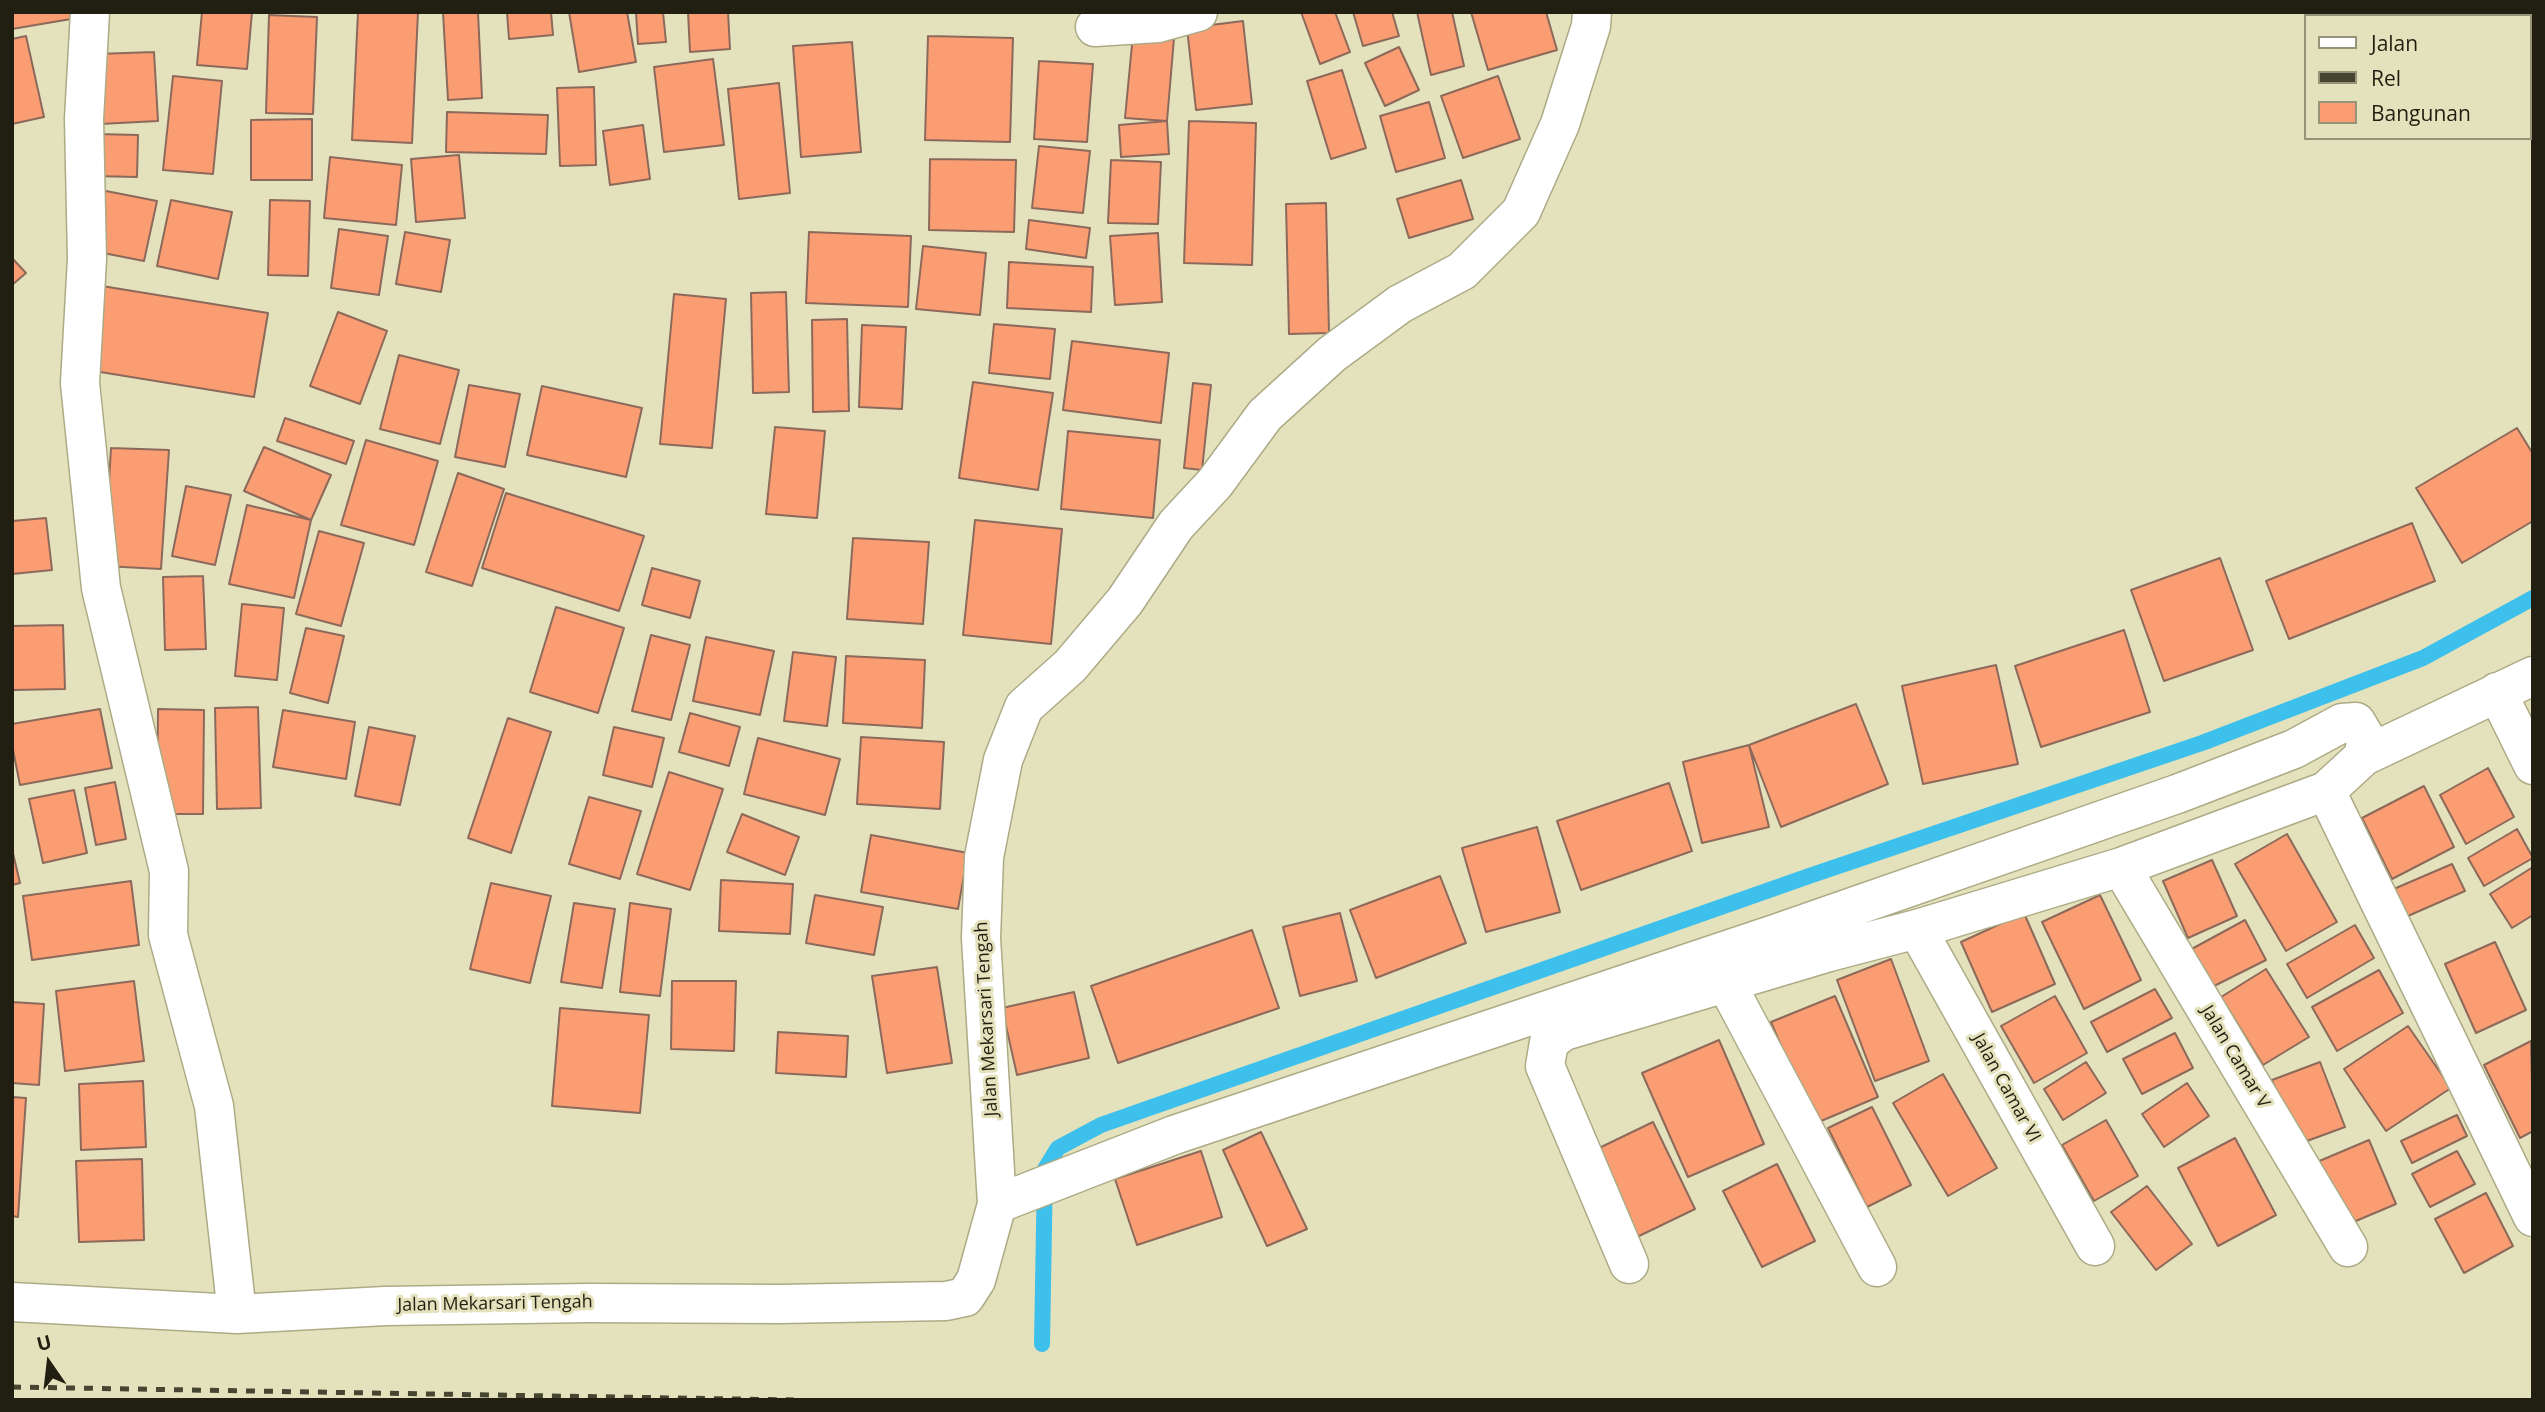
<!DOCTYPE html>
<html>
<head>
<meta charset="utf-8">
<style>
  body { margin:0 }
  #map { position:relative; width:2545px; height:1412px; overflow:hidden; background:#e4e2bc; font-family:"Open Sans",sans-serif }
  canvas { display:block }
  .frame { position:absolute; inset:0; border:14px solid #201f11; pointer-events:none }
  .legend { position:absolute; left:2304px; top:14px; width:228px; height:126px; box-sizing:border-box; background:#e4e2bc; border:2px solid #969478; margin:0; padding:9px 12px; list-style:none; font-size:21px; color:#201f11 }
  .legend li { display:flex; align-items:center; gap:14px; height:35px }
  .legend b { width:35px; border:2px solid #969478 }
  .north { position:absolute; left:14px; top:1328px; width:70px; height:70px; -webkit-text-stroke:5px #e4e2bc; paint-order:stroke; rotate:346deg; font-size:19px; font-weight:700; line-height:28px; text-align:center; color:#201f11 }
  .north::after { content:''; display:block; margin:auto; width:24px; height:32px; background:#201f11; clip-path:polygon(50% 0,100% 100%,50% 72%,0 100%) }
</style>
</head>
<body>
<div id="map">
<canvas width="2545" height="1412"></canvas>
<div class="frame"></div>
<ul class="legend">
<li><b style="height:9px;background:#fff"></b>Jalan</li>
<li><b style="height:9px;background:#464532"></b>Rel</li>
<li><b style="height:19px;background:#fb9d72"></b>Bangunan</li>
</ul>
<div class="north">U</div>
</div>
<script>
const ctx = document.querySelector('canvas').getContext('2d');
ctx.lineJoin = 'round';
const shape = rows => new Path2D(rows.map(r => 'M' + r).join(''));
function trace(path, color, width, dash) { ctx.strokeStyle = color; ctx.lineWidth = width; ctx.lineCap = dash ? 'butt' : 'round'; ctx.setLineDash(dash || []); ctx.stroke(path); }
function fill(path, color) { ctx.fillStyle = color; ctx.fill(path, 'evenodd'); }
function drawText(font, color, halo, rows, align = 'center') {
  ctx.font = font + ' "Open Sans",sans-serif'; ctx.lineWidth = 6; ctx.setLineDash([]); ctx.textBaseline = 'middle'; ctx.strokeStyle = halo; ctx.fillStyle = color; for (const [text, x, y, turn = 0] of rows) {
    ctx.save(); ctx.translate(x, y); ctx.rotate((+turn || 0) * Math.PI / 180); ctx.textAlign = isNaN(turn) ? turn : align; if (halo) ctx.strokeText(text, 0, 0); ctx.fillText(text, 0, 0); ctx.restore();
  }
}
const stream = shape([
  [1042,1344,1045,1169,1058,1148,1101,1125,1812,875,2202,743,2423,658,2533,598]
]);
const building = shape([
  [12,12,70,12,71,19,12,29,12,12],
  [202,12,252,12,247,69,197,65,202,12],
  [358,12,418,12,412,143,352,140,358,12],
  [443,12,478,12,482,98,448,100,443,12],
  [507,12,551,12,553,35,509,39,507,12],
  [569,12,627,12,636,62,579,72,569,12],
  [636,12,663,12,666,42,638,44,636,12],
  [688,12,728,12,730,49,690,52,688,12],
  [1301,12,1335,12,1350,52,1320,64,1301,12],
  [1353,12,1392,12,1399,36,1363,46,1353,12],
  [1417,12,1452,12,1464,66,1431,75,1417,12],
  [1471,12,1546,12,1557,50,1488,70,1471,12],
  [269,15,317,17,313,114,266,113,269,15],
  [1243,21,1252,104,1196,110,1187,28,1243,21],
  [1133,34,1174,38,1167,121,1125,118,1133,34],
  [26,36,44,117,12,124,12,39,26,36],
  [928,36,1013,38,1010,142,925,140,928,36],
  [852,42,861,152,801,157,793,46,852,42],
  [1399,47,1419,90,1385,106,1365,63,1399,47],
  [154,52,158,121,100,124,97,54,154,52],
  [713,59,724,145,664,152,654,67,713,59],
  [1039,61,1093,64,1087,142,1034,139,1039,61],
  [1342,70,1366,148,1331,159,1307,81,1342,70],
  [173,76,222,81,213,174,163,170,173,76],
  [1498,76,1520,139,1463,158,1441,96,1498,76],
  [779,83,790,193,739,199,728,89,779,83],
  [594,87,596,165,560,166,557,88,594,87],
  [1429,102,1445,158,1396,172,1380,116,1429,102],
  [447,112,548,115,546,154,446,152,447,112],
  [312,119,312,180,251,180,251,120,312,119],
  [1167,121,1169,154,1121,157,1119,125,1167,121],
  [1189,121,1256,123,1252,265,1184,263,1189,121],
  [643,125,650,179,610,185,603,131,643,125],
  [95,134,138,135,137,177,94,176,95,134],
  [1039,146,1090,151,1083,213,1032,208,1039,146],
  [459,155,465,218,416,222,411,159,459,155],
  [330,157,402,165,396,225,324,218,330,157],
  [930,159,1016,160,1014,232,929,230,930,159],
  [1111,160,1161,162,1158,224,1108,223,1111,160],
  [1461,180,1473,219,1409,238,1397,199,1461,180],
  [101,190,157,201,144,261,88,250,101,190],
  [171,200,232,212,218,279,157,266,171,200],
  [270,200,310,201,308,276,268,275,270,200],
  [1326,203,1329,333,1289,334,1286,204,1326,203],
  [1029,220,1090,228,1086,258,1026,249,1029,220],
  [339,229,388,236,379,295,331,288,339,229],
  [405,232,450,240,441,292,396,284,405,232],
  [809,232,911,236,908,307,806,303,809,232],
  [1158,233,1162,302,1115,305,1110,236,1158,233],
  [923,246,986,253,980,315,916,309,923,246],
  [12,258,26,273,12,285,12,258],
  [1009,262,1093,267,1091,312,1007,308,1009,262],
  [102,286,268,313,254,397,88,370,102,286],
  [786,292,789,392,753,393,751,293,786,292],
  [674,294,726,299,712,448,660,444,674,294],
  [338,312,387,331,360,404,310,386,338,312],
  [847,319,849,411,813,412,812,320,847,319],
  [994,324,1055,329,1050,379,989,373,994,324],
  [862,325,906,327,902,409,859,407,862,325],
  [1072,341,1169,353,1161,423,1063,410,1072,341],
  [399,355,459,370,440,444,380,429,399,355],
  [973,382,1053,393,1038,490,959,478,973,382],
  [1193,383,1211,385,1202,470,1184,468,1193,383],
  [469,385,520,394,505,467,455,457,469,385],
  [542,386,642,408,626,477,527,455,542,386],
  [285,418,354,441,346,464,277,441,285,418],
  [775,427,825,431,817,518,766,514,775,427],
  [2517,428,2533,454,2533,521,2462,563,2416,488,2517,428],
  [1068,431,1160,440,1153,518,1061,509,1068,431],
  [366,440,438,461,414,545,341,525,366,440],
  [264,447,331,475,311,520,244,491,264,447],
  [111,448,169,450,161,569,104,566,111,448],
  [458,473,504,489,472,586,426,572,458,473],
  [186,486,231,495,215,565,172,556,186,486],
  [506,493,644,536,619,611,482,568,506,493],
  [247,505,311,520,294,598,229,584,247,505],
  [46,518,52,570,12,574,12,521,46,518],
  [975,520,1062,529,1051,644,963,635,975,520],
  [2412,523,2435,581,2289,639,2266,581,2412,523],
  [319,531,364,543,341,626,296,614,319,531],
  [853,538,929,542,923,624,847,619,853,538],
  [2220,558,2253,650,2164,681,2131,590,2220,558],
  [652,568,700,581,690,618,642,605,652,568],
  [203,576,206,649,165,650,163,577,203,576],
  [242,604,284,608,277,680,235,676,242,604],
  [556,607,624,628,598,713,530,692,556,607],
  [63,625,65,689,12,690,12,626,63,625],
  [306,628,344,636,328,703,290,693,306,628],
  [2124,630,2150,712,2041,747,2015,666,2124,630],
  [651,635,690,645,671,720,632,711,651,635],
  [706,637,774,651,760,715,693,701,706,637],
  [793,652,836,657,827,726,784,721,793,652],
  [846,656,925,660,922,728,843,723,846,656],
  [1996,665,2018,764,1923,784,1902,686,1996,665],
  [1856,704,1888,784,1781,827,1749,745,1856,704],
  [258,707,261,808,217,809,215,708,258,707],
  [100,709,112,768,20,785,12,745,12,724,100,709],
  [158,709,204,710,203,814,157,814,158,709],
  [283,710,355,722,346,779,273,767,283,710],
  [690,713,740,727,729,766,679,752,690,713],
  [508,718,551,732,511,853,468,838,508,718],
  [369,727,415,736,400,805,355,796,369,727],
  [614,727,664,738,652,787,603,775,614,727],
  [861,737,944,742,940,809,857,804,861,737],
  [758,738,840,759,825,815,744,794,758,738],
  [1749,745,1769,827,1702,843,1683,762,1749,745],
  [2488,768,2514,817,2466,844,2440,795,2488,768],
  [669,772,723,789,690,890,637,874,669,772],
  [115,782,126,839,96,845,85,788,115,782],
  [1669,783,1692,851,1581,890,1557,821,1669,783],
  [2424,786,2454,847,2392,879,2362,818,2424,786],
  [74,790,87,853,43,863,29,799,74,790],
  [589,797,641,811,620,879,569,864,589,797],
  [742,814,799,837,785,875,727,852,742,814],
  [1537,827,1560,912,1486,932,1462,848,1537,827],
  [2517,829,2533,858,2484,886,2468,858,2517,829],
  [2287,834,2337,922,2286,951,2235,864,2287,834],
  [871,835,968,853,958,909,861,892,871,835],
  [12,849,20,883,12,885,12,849],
  [2212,860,2237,916,2188,938,2163,881,2212,860],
  [2452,864,2465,891,2401,919,2389,891,2452,864],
  [2533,867,2533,915,2512,928,2490,894,2533,867],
  [1440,876,1466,943,1376,978,1350,910,1440,876],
  [721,880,793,884,790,934,719,931,721,880],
  [131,881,139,945,32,960,23,896,131,881],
  [491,883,551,896,530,983,470,969,491,883],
  [815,895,883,907,874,955,806,943,815,895],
  [2100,895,2141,980,2084,1009,2042,922,2100,895],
  [574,903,615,909,602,988,561,982,574,903],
  [630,903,671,909,660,996,620,992,630,903],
  [1340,913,1357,981,1300,996,1283,927,1340,913],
  [2024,913,2055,984,1992,1012,1961,942,2024,913],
  [2245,920,2266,960,2208,989,2188,951,2245,920],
  [2355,925,2374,958,2307,998,2287,964,2355,925],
  [1252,930,1279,1008,1118,1063,1091,986,1252,930],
  [2495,942,2526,1010,2476,1033,2445,964,2495,942],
  [1891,959,1929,1061,1875,1081,1837,980,1891,959],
  [937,967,952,1063,887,1073,872,976,937,967],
  [2266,969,2309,1037,2263,1065,2221,997,2266,969],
  [2379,970,2403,1013,2337,1051,2312,1007,2379,970],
  [134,981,144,1061,65,1071,56,991,134,981],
  [672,981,736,981,734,1051,671,1049,672,981],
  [2155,989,2172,1018,2107,1052,2091,1022,2155,989],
  [1074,992,1089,1058,1017,1075,1002,1008,1074,992],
  [1835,996,1878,1097,1814,1124,1771,1022,1835,996],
  [2055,996,2087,1053,2034,1083,2001,1026,2055,996],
  [12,1002,44,1004,39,1085,12,1083,12,1002],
  [560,1008,649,1015,640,1113,552,1106,560,1008],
  [2408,1026,2451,1088,2386,1131,2344,1069,2408,1026],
  [778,1032,848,1036,846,1077,776,1073,778,1032],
  [2175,1033,2193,1068,2142,1094,2123,1059,2175,1033],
  [1719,1040,1764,1144,1688,1177,1642,1073,1719,1040],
  [2531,1041,2533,1131,2520,1138,2484,1065,2531,1041],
  [2086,1062,2106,1093,2063,1120,2044,1089,2086,1062],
  [2320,1062,2345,1127,2296,1145,2272,1080,2320,1062],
  [1943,1074,1997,1168,1948,1196,1893,1103,1943,1074],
  [143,1081,146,1147,81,1150,79,1084,143,1081],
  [2187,1083,2209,1116,2164,1147,2142,1114,2187,1083],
  [12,1097,26,1098,18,1217,12,1216,12,1097],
  [1872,1107,1911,1185,1867,1207,1828,1128,1872,1107],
  [2457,1115,2467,1136,2412,1163,2401,1141,2457,1115],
  [2106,1120,2138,1176,2094,1201,2062,1145,2106,1120],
  [1653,1122,1695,1209,1637,1237,1595,1150,1653,1122],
  [1261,1132,1307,1229,1267,1246,1223,1150,1261,1132],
  [2235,1138,2276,1215,2218,1246,2178,1168,2235,1138],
  [2369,1140,2396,1204,2344,1226,2317,1162,2369,1140],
  [1201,1151,1222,1217,1137,1245,1115,1179,1201,1151],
  [2457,1151,2475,1184,2430,1207,2412,1174,2457,1151],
  [142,1159,144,1240,79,1242,76,1161,142,1159],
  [1777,1164,1815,1241,1762,1267,1723,1191,1777,1164],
  [2147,1186,2192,1244,2156,1270,2111,1212,2147,1186],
  [2486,1193,2513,1246,2464,1273,2435,1219,2486,1193]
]);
const minor = shape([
  [90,12,84,119,87,259,80,383,101,588,169,871,168,935,214,1106,237,1314],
  [1095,27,1158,23,1198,12],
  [2497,692,2533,765],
  [2326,791,2533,1217],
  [2121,867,2348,1247],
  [1917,929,2095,1246],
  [1726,983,1877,1267],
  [997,1204,1174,1135,1775,934,2177,794,2294,749,2342,723,2356,722,2366,739,2364,756],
  [1629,1264,1545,1066,1549,1042,1564,1031,1829,952,1917,929,2121,867,2326,791,2364,756,2533,676],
  [12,1302,237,1314,385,1306,589,1303,780,1304,946,1301,965,1297,976,1280,997,1204,981,938,984,857,1003,760,1024,707,1070,666,1125,601,1176,525,1215,483,1265,415,1332,354,1400,304,1462,271,1521,212,1560,124,1591,26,1592,12]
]);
const rail = shape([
  [12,1387,794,1400]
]);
const streetNames = [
  ["Jalan Mekarsari Tengah",987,1019,-93],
  ["Jalan Camar V",2235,1057,59],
  ["Jalan Camar VI",2006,1088,61],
  ["Jalan Mekarsari Tengah",495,1304,-1]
];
trace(stream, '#3ec0ec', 16);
fill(building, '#fb9d72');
trace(building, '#8c695a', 2);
trace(minor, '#adab86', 41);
trace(minor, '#fff', 38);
trace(rail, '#464532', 5, [9, 9]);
drawText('18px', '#201f11', '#e4e2bc', streetNames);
</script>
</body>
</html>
